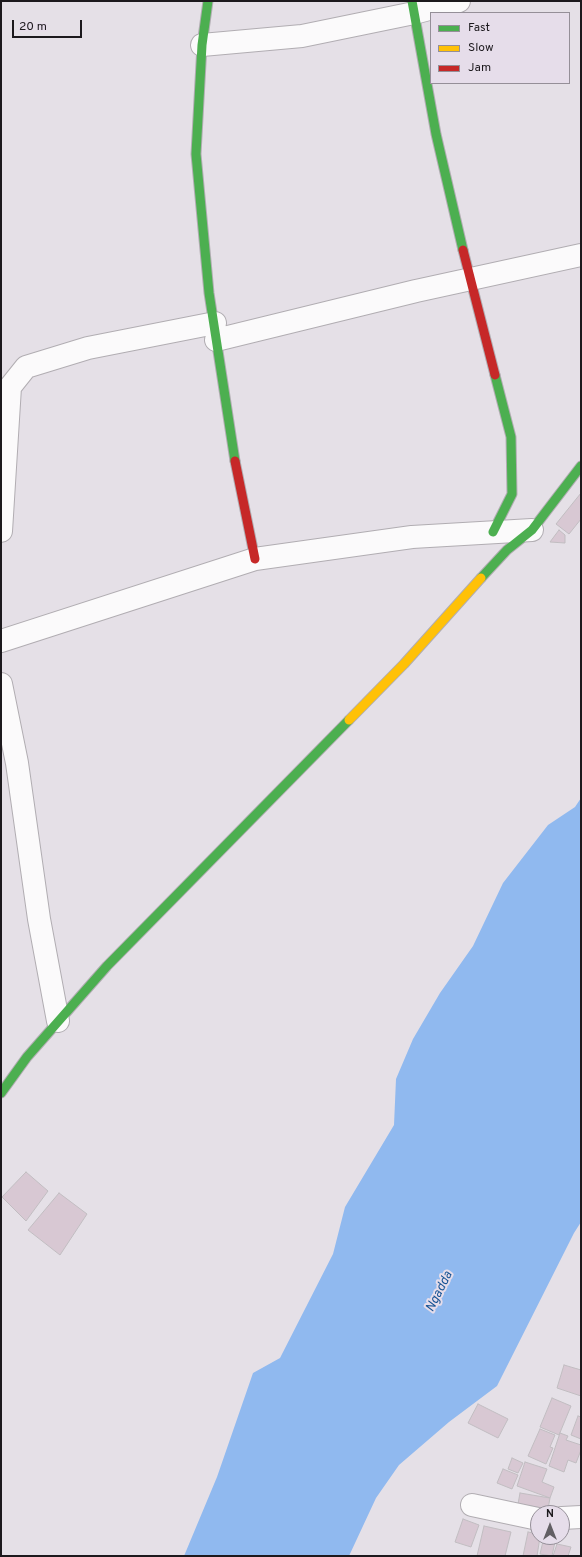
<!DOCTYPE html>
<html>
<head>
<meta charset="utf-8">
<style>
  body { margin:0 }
  #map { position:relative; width:582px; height:1557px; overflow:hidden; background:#e5e0e7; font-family:Overpass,sans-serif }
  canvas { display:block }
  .frame { position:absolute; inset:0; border:2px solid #1c191d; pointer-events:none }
  .legend { position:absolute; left:430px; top:12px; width:140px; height:72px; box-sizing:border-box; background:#e6ddea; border:1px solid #958f98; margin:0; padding:5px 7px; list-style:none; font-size:12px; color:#1c191d }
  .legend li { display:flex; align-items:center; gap:8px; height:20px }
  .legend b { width:20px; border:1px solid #958f98 }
  .north { position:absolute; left:530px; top:1505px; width:40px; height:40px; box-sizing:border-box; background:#e6ddea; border:1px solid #958f98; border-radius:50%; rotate:0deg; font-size:11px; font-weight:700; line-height:16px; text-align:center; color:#1c191d }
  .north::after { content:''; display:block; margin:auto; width:14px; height:18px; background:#625f64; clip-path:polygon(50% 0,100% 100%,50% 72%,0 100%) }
  .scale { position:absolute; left:12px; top:20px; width:70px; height:18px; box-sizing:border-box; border:2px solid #1c191d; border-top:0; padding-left:5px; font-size:12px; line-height:14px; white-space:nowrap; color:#1c191d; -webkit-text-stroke:3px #e6ddea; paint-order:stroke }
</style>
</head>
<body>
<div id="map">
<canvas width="582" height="1557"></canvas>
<div class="frame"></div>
<ul class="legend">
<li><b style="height:5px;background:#4caf50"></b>Fast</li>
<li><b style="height:5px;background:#ffc107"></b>Slow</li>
<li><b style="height:5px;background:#c62828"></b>Jam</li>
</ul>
<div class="north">N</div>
<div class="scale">20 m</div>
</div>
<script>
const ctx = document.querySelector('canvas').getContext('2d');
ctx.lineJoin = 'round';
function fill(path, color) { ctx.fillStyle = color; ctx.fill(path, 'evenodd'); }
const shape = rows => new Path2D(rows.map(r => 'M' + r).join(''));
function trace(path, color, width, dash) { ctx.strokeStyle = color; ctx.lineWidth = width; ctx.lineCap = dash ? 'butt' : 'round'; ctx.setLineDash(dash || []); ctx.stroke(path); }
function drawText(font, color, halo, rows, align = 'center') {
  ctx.font = font + ' Overpass,sans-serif'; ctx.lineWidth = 4; ctx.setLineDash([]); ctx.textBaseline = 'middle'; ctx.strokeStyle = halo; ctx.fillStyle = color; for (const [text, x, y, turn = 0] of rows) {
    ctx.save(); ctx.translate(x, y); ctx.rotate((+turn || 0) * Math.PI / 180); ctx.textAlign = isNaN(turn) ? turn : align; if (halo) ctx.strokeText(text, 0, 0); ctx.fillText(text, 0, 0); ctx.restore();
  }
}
const water = shape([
  [581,798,581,1222,574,1233,497,1386,449,1422,399,1465,376,1498,349,1556,184,1556,217,1477,253,1373,280,1358,333,1254,345,1207,394,1125,396,1079,413,1039,440,993,473,946,503,883,548,825,575,807]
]);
const building = shape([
  [581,493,581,519,569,534,556,524,581,493],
  [559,530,565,535,565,543,550,542,559,530],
  [26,1172,48,1191,26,1221,2,1197,26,1172],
  [59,1193,87,1214,60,1255,28,1230,59,1193],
  [564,1365,581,1370,581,1396,557,1388,564,1365],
  [552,1398,571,1406,559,1435,540,1427,552,1398],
  [478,1404,508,1419,498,1438,468,1423,478,1404],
  [578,1416,581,1417,581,1439,571,1435,578,1416],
  [540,1429,555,1435,550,1447,553,1448,546,1464,528,1456,540,1429],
  [560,1433,568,1436,566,1440,581,1445,581,1450,576,1463,568,1460,564,1472,549,1466,560,1433],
  [512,1458,523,1463,518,1473,508,1469,512,1458],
  [525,1462,547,1469,542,1482,554,1487,550,1498,517,1486,525,1462],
  [503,1469,518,1475,512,1489,497,1483,503,1469],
  [520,1493,550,1498,548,1509,518,1504,520,1493],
  [463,1519,479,1525,471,1547,455,1542,463,1519],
  [484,1526,511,1532,505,1556,477,1556,484,1526],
  [528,1532,538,1534,538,1537,540,1537,537,1556,523,1556,528,1532],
  [544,1537,556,1537,552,1556,540,1554,544,1537],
  [557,1544,571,1547,568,1556,553,1556,557,1544]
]);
const street = shape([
  [202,45,302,36,414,13,459,1],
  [216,340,416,291,581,255],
  [1,531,10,387,26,367,88,348,215,323],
  [1,641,255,559,412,537,532,530],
  [1,684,17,763,39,919,58,1021],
  [472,1505,538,1519],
  [562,1518,581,1517]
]);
const fast = shape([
  [208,1,202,45,196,154,209,293,235,461],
  [412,1,436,134,463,250],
  [493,532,512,494,511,437,495,375],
  [481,578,507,550,532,530,581,466],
  [1,1093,27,1057,107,966,349,720]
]);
const slow = shape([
  [349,720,404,664,481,578]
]);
const jam = shape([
  [463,250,495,375],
  [235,461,255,559]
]);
const waterNames = [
  ["Ngadda",440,1292,-63]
];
fill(water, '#90b9ef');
fill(building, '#d8c8d3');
trace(building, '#c1bdc1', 1);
trace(street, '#b1adb2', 24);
trace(fast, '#b1adb2', 11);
trace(slow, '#b1adb2', 11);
trace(jam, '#b1adb2', 11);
trace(street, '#fbfafb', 22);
trace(fast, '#4caf50', 9);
trace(slow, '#ffc107', 9);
trace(jam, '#c62828', 9);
drawText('italic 13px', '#155294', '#e6ddea', waterNames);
</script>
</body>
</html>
